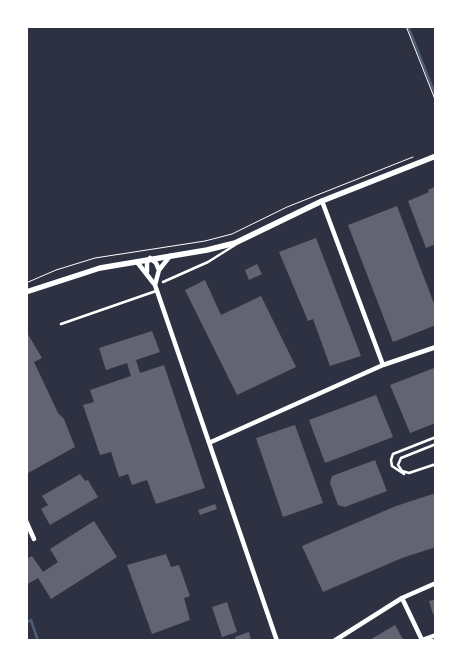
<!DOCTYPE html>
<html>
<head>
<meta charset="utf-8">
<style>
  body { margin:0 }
  #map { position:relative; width:462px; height:667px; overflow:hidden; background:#2d3142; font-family:"Work Sans",sans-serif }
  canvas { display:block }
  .frame { position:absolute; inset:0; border:28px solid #fff; pointer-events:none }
</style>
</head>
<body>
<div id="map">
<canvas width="462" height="667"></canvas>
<div class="frame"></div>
</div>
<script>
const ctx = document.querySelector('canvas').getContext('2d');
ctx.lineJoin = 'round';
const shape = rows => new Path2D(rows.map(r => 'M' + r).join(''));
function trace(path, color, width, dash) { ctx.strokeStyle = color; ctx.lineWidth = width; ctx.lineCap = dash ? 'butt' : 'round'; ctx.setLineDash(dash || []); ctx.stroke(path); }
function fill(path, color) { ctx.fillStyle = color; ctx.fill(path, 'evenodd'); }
const stream = shape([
  [408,26,436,97],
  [26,623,31,620,38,641]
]);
const building = shape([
  [436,186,436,244,426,248,408,201,429,192,428,190],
  [397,206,436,309,436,325,393,342,348,225],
  [316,238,361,356,330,366,313,319,308,321,279,252],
  [257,264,262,274,249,280,245,270],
  [205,280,221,315,261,296,296,367,237,395,185,290],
  [26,331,42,358,34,362,58,413,64,419,75,447,28,473,26,470],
  [152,331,160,352,136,360,140,373,164,365,205,488,156,504,147,480,132,485,128,474,119,477,111,452,100,455,83,405,94,402,90,390,131,376,127,363,106,370,99,348],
  [434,368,436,373,436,423,410,433,390,385],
  [376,395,393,437,325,463,309,420],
  [295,425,323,503,283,517,256,438],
  [375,460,387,491,345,507,338,505,330,483,332,476],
  [80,474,85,481,88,480,98,497,50,525,41,509,48,505,42,496],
  [436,493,436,547,402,558,323,592,302,546,396,506],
  [215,504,217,509,200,515,198,510],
  [94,521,117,557,51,599,38,578,26,585,26,559,32,556,43,572,58,562,50,549],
  [166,554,171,567,179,565,190,596,184,598,190,620,152,634,127,565],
  [436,599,436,613,433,614,429,601],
  [227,602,237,632,222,637,212,607],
  [395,625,404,641,368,641],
  [249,632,251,641,236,641,235,637]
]);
const path = shape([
  [406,26,436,102],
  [26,283,56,270,95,258,205,241,232,234,287,207,413,157]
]);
const service = shape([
  [163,282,208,262,235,245],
  [61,324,156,291],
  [436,444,401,458,398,465,402,471,409,473,436,464],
  [404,474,392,466,391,460,393,454,436,437]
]);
const minor = shape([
  [322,201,383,365],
  [137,262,155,285,277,641],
  [147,272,147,262,150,258,156,263,159,270],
  [155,285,159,270,170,256],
  [211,442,383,365,436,347],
  [26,521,34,539],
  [402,598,422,640,436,635],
  [334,641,402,598,436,583]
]);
const tertiary = shape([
  [26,292,100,268,207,250,235,243,322,201,436,156]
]);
trace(stream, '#4f5d75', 2.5);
fill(building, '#626471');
trace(path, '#fff', 1);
trace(service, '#fff', 2.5);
trace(minor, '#fff', 4.5);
trace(tertiary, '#fff', 5.5);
</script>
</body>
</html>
